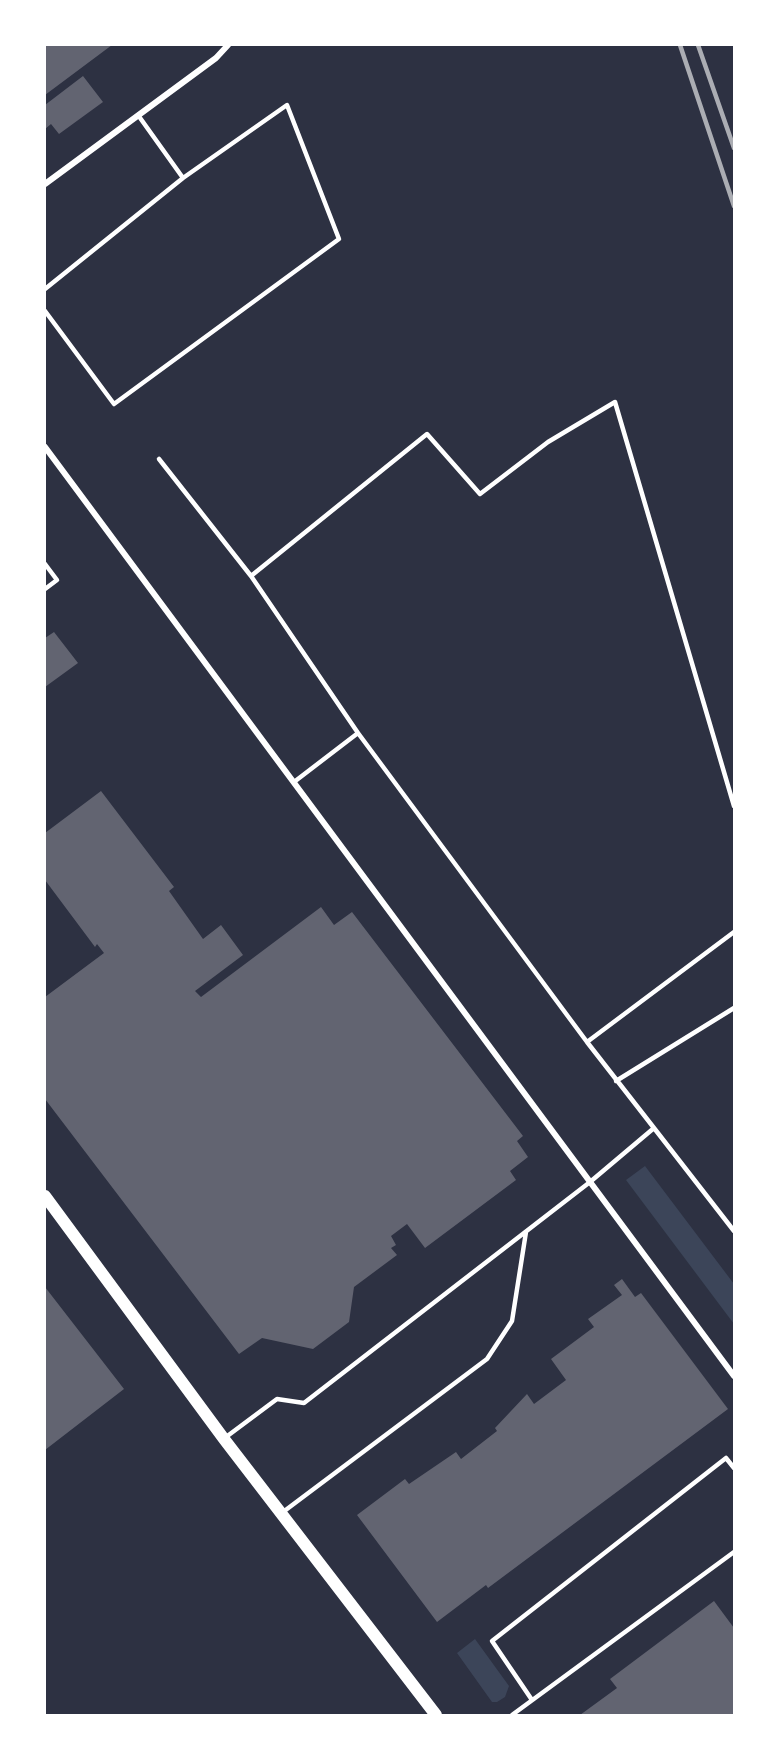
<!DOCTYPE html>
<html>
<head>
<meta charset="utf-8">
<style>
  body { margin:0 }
  #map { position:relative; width:779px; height:1760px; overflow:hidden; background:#2d3142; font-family:"DM Sans",sans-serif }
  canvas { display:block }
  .frame { position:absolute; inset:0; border:46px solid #fff; pointer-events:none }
</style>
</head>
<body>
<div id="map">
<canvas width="779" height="1760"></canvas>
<div class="frame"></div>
</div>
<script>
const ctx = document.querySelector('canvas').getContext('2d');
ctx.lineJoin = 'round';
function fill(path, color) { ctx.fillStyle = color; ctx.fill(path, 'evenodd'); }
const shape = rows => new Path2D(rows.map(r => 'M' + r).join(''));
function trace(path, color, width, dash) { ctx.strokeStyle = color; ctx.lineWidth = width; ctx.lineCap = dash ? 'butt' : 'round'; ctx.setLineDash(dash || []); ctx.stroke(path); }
const green = shape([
  [645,1166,734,1284,734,1324,626,1180],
  [475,1639,509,1686,505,1697,497,1702,492,1702,457,1653]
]);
const building = shape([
  [45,45,112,45,45,95],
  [83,76,103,102,59,134,51,124,45,129,45,105],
  [54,632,78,663,45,687,45,638],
  [101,791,174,887,169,891,203,939,221,925,243,955,195,991,201,997,321,907,334,925,352,912,523,1136,517,1141,528,1157,510,1171,516,1180,425,1248,407,1224,391,1236,396,1245,391,1248,397,1255,354,1287,349,1322,313,1349,262,1338,239,1354,45,1099,45,997,104,953,97,944,95,947,45,880,45,833],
  [622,1279,635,1297,641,1293,728,1409,488,1588,486,1585,437,1622,357,1515,405,1479,409,1484,456,1452,461,1459,497,1431,495,1428,527,1394,534,1404,566,1380,551,1359,594,1327,588,1319,622,1295,614,1285],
  [45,1287,124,1389,45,1450],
  [714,1601,734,1628,734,1715,580,1715,617,1688,610,1679]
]);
const service = shape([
  [138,115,183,178],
  [45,289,183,178,287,105,339,239,114,404,45,311],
  [159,459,251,576],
  [45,564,57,580,45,589],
  [358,733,251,576,427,434,480,494,548,442,615,402,734,806],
  [587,1042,734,932],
  [616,1081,734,1008],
  [654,1128,734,1231],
  [226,1437,277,1399,304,1403,590,1182,654,1128,587,1042,358,733,294,782],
  [283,1512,487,1359,512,1321,526,1232],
  [532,1700,492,1641,726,1458,734,1468],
  [512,1715,734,1552]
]);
const minor = shape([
  [45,184,216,58,228,45],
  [45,447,734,1376]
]);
const secondary = shape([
  [45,1196,224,1439,436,1715]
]);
const rail = shape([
  [680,45,734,206],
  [698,45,734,148]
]);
fill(green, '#3c4559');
fill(building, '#626471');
trace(service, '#fff', 4.5);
trace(minor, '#fff', 6);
trace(secondary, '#fff', 12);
trace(rail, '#abadb3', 4.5);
</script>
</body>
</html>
